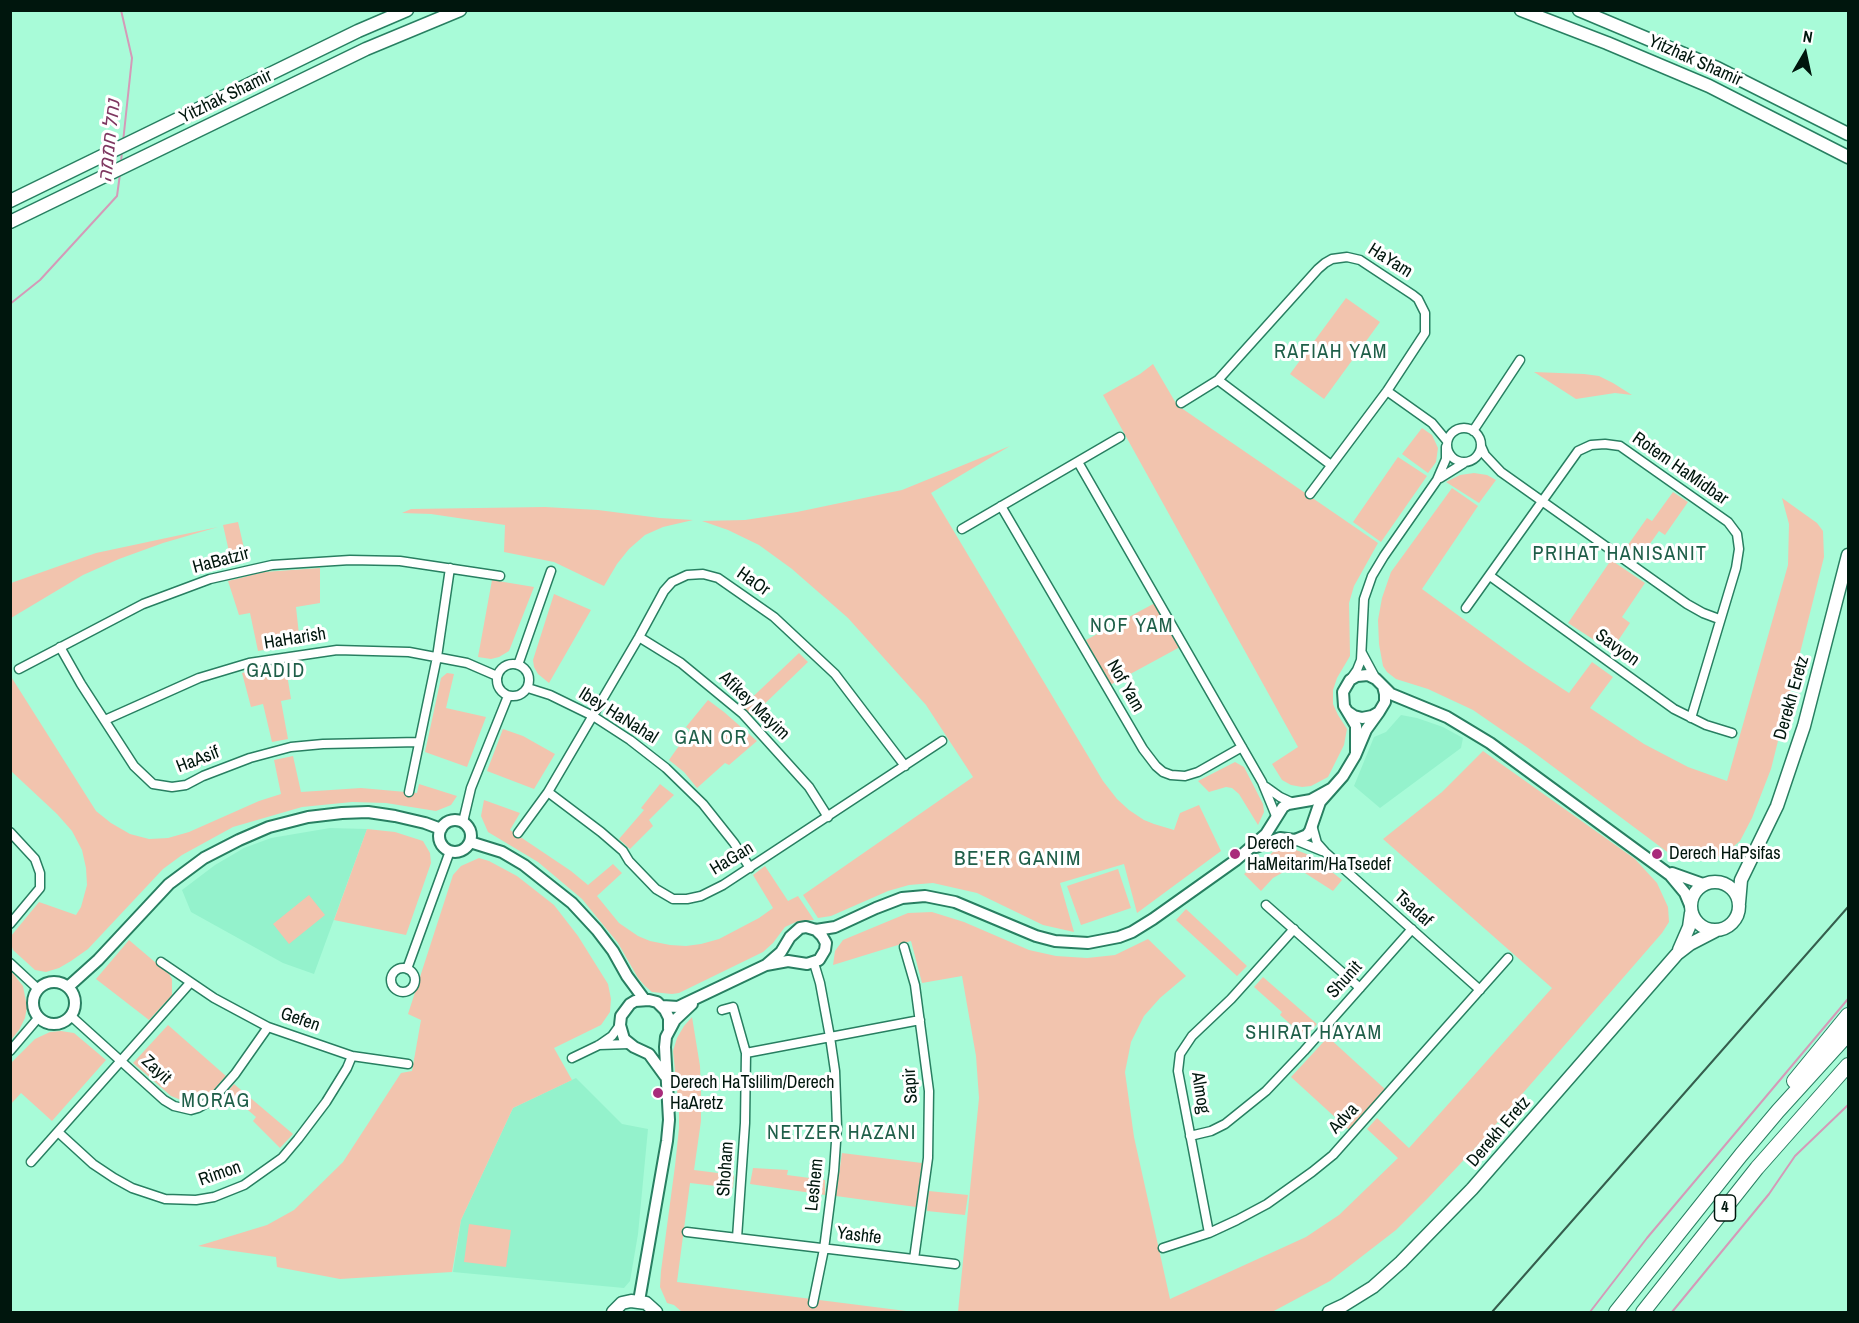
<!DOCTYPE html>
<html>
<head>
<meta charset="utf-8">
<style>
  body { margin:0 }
  #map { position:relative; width:1859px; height:1323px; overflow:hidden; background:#a8fbd8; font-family:"Archivo Narrow",sans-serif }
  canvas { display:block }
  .frame { position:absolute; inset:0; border:12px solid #00160d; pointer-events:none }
  .north { position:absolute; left:1775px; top:24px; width:60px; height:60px; -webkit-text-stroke:4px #fff; paint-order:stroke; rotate:9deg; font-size:16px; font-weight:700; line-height:24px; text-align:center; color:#00160d }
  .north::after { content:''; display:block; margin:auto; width:21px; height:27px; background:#00160d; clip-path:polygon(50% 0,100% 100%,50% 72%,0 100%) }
</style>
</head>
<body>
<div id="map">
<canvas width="1859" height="1323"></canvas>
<div class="frame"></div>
<div class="north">N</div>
</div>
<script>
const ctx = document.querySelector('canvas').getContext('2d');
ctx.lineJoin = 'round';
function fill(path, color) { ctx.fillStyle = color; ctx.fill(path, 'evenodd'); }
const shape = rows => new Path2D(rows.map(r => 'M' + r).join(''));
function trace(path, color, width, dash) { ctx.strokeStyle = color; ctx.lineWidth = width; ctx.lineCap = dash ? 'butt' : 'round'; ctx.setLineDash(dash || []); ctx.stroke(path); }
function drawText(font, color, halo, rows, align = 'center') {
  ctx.font = font + ' "Archivo Narrow",Heebo,sans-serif'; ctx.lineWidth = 6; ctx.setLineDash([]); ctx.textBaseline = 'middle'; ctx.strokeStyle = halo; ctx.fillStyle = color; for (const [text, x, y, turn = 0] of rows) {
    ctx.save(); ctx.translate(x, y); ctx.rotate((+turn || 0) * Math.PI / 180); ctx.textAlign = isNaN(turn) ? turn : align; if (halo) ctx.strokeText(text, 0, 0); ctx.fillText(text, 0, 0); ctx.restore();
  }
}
const built = shape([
  [1401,715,1417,718,1443,727,1463,738,1461,748,1380,808,1354,786,1374,737,1386,732],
  [330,828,367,829,314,974,283,963,191,912,182,890,215,865,244,848,271,838],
  [576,1078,622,1124,648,1129,638,1234,630,1281,624,1288,453,1272,461,1220,513,1108]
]);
const green = shape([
  [1346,298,1380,322,1324,399,1290,374],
  [1153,364,1177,405,1378,543,1354,586,1349,603,1350,656,1337,678,1333,690,1333,704,1338,715,1347,729,1344,745,1328,777,1311,786,1302,787,1291,785,1282,780,1272,764,1298,747,1103,395,1140,374],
  [1534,372,1584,374,1599,376,1613,383,1632,395,1615,393,1576,399],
  [1422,428,1432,435,1438,448,1436,462,1428,473,1402,454],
  [1010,446,931,493,1103,781,1117,799,1129,810,1144,820,1154,824,1174,830,1180,813,1199,805,1221,851,1137,913,1124,864,1060,883,1074,932,1043,925,977,893,933,883,909,885,888,891,831,916,818,918,803,895,973,777,926,705,848,618,792,569,759,545,728,530,702,521,745,520,797,512,902,490],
  [1398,457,1427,476,1381,542,1353,522],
  [1474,473,1487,475,1496,480,1479,503,1446,482,1460,475],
  [1452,488,1478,506,1422,589,1525,664,1569,693,1592,662,1613,677,1590,708,1644,744,1688,767,1727,781,1788,565,1789,524,1782,498,1817,523,1823,531,1824,557,1771,769,1752,818,1740,841,1723,855,1704,861,1678,860,1528,748,1473,710,1428,689,1396,679,1387,672,1383,666,1379,644,1378,620,1382,598,1391,572],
  [1673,492,1688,502,1665,535,1659,531,1637,562,1623,552,1647,518,1652,521],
  [545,507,598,510,660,518,693,520,663,527,645,535,629,549,617,564,604,586,554,562,504,552,505,525,431,514,402,513,411,509],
  [238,522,247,561,232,565,223,525],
  [218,527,163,543,119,559,83,575,11,618,11,583,96,553],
  [1611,560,1645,583,1622,617,1630,623,1611,651,1568,623],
  [320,568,320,603,296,607,300,644,258,651,250,613,239,615,228,581,264,572],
  [492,580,534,587,509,651,499,657,491,659,478,657],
  [554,594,591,610,549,683,538,674,534,667,533,660],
  [1155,603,1180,647,1110,685,1086,640],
  [799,653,808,662,751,717,742,707],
  [285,662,291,699,281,701,288,739,272,742,263,704,251,707,242,673],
  [447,673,454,674,446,708,486,717,467,767,425,752,441,678],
  [10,675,96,811,111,823,130,834,149,839,168,838,189,832,259,801,281,794,274,760,293,756,301,792,361,788,417,793,419,784,457,796,451,805,436,811,386,803,352,802,302,807,233,827,182,855,163,869,88,949,71,961,59,968,46,972,35,970,13,950,11,944,11,936,39,902,76,915,81,907,87,885,86,868,82,850,72,831,57,814,11,771],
  [708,700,724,712,757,741,729,765,725,763,697,788,684,772,669,760,690,730,686,727],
  [503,729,523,736,555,754,534,789,487,771],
  [1483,751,1635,859,1657,883,1668,907,1669,922,1662,933,1477,1146,1428,1198,1396,1230,1330,1281,1272,1312,958,1312,979,1098,976,1056,962,976,922,983,911,941,833,965,835,951,843,940,908,913,932,912,964,922,1029,950,1056,956,1087,958,1115,955,1148,939,1186,976,1160,998,1144,1016,1131,1042,1125,1072,1134,1137,1170,1299,1306,1237,1339,1215,1398,1158,1367,1129,1377,1118,1409,1148,1552,988,1383,839,1442,792],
  [1235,762,1244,767,1263,804,1264,812,1258,825,1239,794,1232,788,1226,787,1209,792,1198,781],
  [660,784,674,795,649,820,653,826,630,849,619,839,644,810,641,808],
  [484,800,520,813,510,830,571,871,588,885,613,864,622,873,597,896,619,923,638,936,650,941,670,945,686,946,701,944,719,939,759,918,773,908,753,875,765,866,788,901,798,896,814,920,798,921,785,927,773,943,763,952,679,993,672,994,652,992,645,986,638,978,618,943,582,899,538,862,488,832,481,816],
  [367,829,395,832,423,841,430,853,431,863,406,935,334,920],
  [1286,848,1296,850,1312,856,1342,880,1333,891,1294,866,1273,878,1261,891,1244,874,1273,852],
  [479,858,489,861,517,876,554,905,578,936,608,984,611,999,610,1012,601,1025,554,1048,572,1080,513,1108,461,1220,452,1272,340,1279,277,1267,276,1257,198,1246,267,1225,294,1210,343,1162,401,1073,412,1071,421,1020,408,1014,453,875,461,866],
  [1118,869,1131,908,1081,925,1067,886],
  [309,895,325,915,289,944,273,924],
  [1186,909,1247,966,1237,976,1176,920],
  [129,940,169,974,172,979,172,995,149,1020,96,979],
  [11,971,23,986,27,1007,25,1018,19,1030,11,1040,12,1003,11,999],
  [1263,977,1317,1024,1305,1037,1280,1015,1282,1012,1254,987],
  [692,1017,700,1066,701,1091,701,1121,694,1170,734,1175,733,1188,690,1183,677,1282,914,1312,682,1312,674,1305,667,1303,660,1287,661,1271,675,1166,679,1128,679,1110,673,1051,677,1038,684,1026],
  [168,1025,226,1076,208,1096,191,1101,181,1100,171,1096,133,1063],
  [61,1031,74,1033,106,1060,52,1121,21,1093,11,1104,11,1063,35,1039,50,1032],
  [1328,1037,1386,1090,1349,1130,1291,1077],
  [234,1084,293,1134,280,1148,253,1121,256,1117,227,1092],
  [842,1153,922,1163,916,1207,836,1196],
  [753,1168,788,1170,787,1175,825,1180,825,1195,750,1184],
  [929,1191,968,1195,965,1215,927,1211],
  [469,1224,511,1230,506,1267,464,1262]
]);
const stream = shape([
  [121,10,132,58,123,142],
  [121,163,122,150],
  [10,304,40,280,117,196,120,174],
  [1590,1312,1647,1238,1848,999],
  [1672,1312,1769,1194,1795,1156,1848,1105]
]);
const minor = shape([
  [1218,380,1331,465],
  [1387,391,1432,423,1447,441],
  [1181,403,1218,380,1318,269,1325,263,1332,259,1347,257,1360,260,1413,295,1418,299,1425,313,1425,333,1387,391,1310,494],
  '1447 445a17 17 0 1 1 34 0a17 17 0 1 1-34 0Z',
  [1473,431,1520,360],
  [1481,446,1485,455,1501,472,1687,604,1703,613,1719,619],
  [1078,462,1262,782,1276,816],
  [1440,478,1464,463],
  [1001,506,1143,749,1156,766,1163,772,1171,775,1185,776,1198,772,1242,747],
  [962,529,1120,437],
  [1490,576,1674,709,1706,725,1732,733],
  [1466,608,1578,451,1591,445,1605,444,1620,446,1728,522,1737,534,1739,549,1736,568,1691,718],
  [639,637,681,663,743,714,809,787,828,817],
  [60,647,81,684,134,766,153,784,172,787,186,785,203,776,250,758,291,747,323,744,419,742],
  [1362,653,1376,679],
  '497 680a16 16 0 1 1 32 0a16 16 0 1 1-32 0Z',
  [518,665,551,571],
  [19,669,143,604,210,579,272,565,350,560,400,561,500,576],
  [1350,680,1357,670,1361,660,1364,599,1372,576,1384,556,1437,480,1446,459,1446,447],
  [528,688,550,695,593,716,630,740,666,768,703,804,734,843,750,868],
  [105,720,199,678,249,663,337,650,409,652,467,663,497,676],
  [1266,787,1280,797,1293,803],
  [409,792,437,657,450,568],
  [548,792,601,832,623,851,629,861,656,889,673,899,687,899,701,896,723,885,942,741],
  [463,822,471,788,508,696],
  [1312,825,1317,843,1325,852,1480,990],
  [10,832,35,859,40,873,40,888,10,924],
  [518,833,548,792,639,637,664,591,672,582,687,575,703,574,718,578,774,617,835,674,905,766],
  [1295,840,1322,851],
  [1266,905,1360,988],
  [904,947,915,985,929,1091,928,1158,914,1259],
  [161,962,214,998,268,1027,352,1056,408,1064],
  [10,963,38,989],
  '391 980a12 12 0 1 1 24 0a12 12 0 1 1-24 0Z',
  [407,969,450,851],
  [722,1010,733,1007,746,1053,745,1123,737,1238],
  [71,1016,164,1100,174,1106,191,1110,198,1108,212,1100,235,1074,268,1027],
  [599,1045,629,1044],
  [10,1051,39,1017],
  [746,1053,920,1020],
  [572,1058,599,1045,612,1036,620,1025],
  [58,1132,93,1164,114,1178,132,1188,165,1199,196,1200,214,1197,244,1185,282,1158,298,1139,326,1102,347,1068,352,1056],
  [1190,1136,1211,1131,1225,1124,1266,1091,1304,1051,1412,929],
  [31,1162,190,983],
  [687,1232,955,1264],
  [1209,1233,1178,1071,1180,1054,1192,1036,1231,999,1294,929],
  [1163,1248,1209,1233,1237,1220,1267,1204,1312,1172,1333,1155,1508,958],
  [813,1303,824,1249,834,1171,837,1127,835,1071,830,1037,820,983,814,963]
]);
const tertiary = shape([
  [1348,712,1354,716,1362,718,1372,716,1379,712,1385,702,1385,694,1383,686],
  [1356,752,1356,726,1344,706,1343,692,1350,680,1357,676,1368,675,1376,679,1391,694,1447,717,1490,743,1670,875,1685,893,1690,905],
  '439 836a16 16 0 1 1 32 0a16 16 0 1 1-32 0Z',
  [470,842,502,852,524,865,572,903,597,930,613,951,627,976,644,999],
  [1256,847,1280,838,1295,840,1307,835,1310,831,1320,802,1343,776,1355,756,1366,730,1379,712],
  [1672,873,1703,884],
  [766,965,788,961,807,964,819,960,825,950,826,943,822,936,816,930],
  '33 1003a21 21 0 1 1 42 0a21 21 0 1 1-42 0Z',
  [68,987,98,960,169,884,204,858,239,840,269,827,308,817,342,813,368,812,395,816,425,823,441,829],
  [662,1006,678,1007,684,1004,766,965,781,952,790,937,800,928,806,927,816,930,835,927,876,908,902,898,925,896,955,902,1036,936,1055,941,1088,943,1119,937,1132,932,1153,919,1236,860,1266,834,1283,807,1288,804,1311,800,1331,789],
  [665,1076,649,1054,634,1047,624,1039,620,1025,621,1016,630,1004,635,1001,649,1000,657,1002,665,1010,669,1018,669,1029],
  [639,1301,667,1141,669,1120,665,1047,666,1037,675,1020,692,1004]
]);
const secondary = shape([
  [1521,10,1607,43,1709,86,1848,157],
  [1579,10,1717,68,1848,134],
  [10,201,358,31,407,10],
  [10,222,366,49,460,10],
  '1691 906a24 24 0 1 1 48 0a24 24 0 1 1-48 0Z',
  [1739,903,1741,880,1777,806,1804,726,1848,555],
  [1679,950,1689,927,1691,913],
  [613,1312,622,1303,631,1301,646,1303,656,1312],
  [1329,1312,1344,1305,1373,1287,1401,1262,1472,1189,1677,954,1690,944,1717,930]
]);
const trunk = shape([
  [1794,1081,1848,1015],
  [1616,1312,1741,1155,1778,1111,1848,1034],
  [1643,1312,1757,1168,1848,1065]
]);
const rail = shape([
  [1492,1312,1848,907]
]);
const markers = [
  [1235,854,6,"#a92b7b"],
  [1657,854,6,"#a92b7b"],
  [658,1093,6,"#a92b7b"]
];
const shields = [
  [1725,1208,21]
];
const shieldNames = [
  ["4",1725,1208]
];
const streetNames = [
  ["Yitzhak Shamir",1695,61,24],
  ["Yitzhak Shamir",226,97,-26],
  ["HaYam",1390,261,32],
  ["Rotem HaMidbar",1680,469,35],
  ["HaBatzir",221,561,-15],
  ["HaOr",753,582,35],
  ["HaHarish",295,639,-9],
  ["Savyon",1617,648,36],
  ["Nof Yam",1125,686,60],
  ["Derekh Eretz",1792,698,-74],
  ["Afikey Mayim",754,706,44],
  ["Ibey HaNahal",618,716,32],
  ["HaAsif",198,760,-21],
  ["HaGan",732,859,-31],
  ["Tsadaf",1413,909,42],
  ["Shunit",1345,980,-48],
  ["Gefen",300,1020,19],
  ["Zayit",156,1070,43],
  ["Sapir",911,1086,-94],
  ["Almog",1200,1093,81],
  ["Adva",1344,1119,-47],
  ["Derekh Eretz",1499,1132,-49],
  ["Shoham",726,1169,-86],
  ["Rimon",220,1174,-19],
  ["Leshem",815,1185,-84],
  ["Yashfe",859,1236,7]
];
const poiNames = [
  ["Derech",1247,844],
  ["HaMeitarim/HaTsedef",1247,865],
  ["Derech HaPsifas",1669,854],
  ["Derech HaTslilim/Derech",670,1083],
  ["HaAretz",670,1104]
];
const waterNames = [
  ["נחל חממה",110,141,-84]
];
const neighbourhoodNames = [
  ["RAFIAH YAM",1331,353],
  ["PRIHAT HANISANIT",1620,555],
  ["NOF YAM",1132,627],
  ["GADID",276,672],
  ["GAN OR",711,739],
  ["SHIRAT HAYAM",1314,1034],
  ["MORAG",216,1102],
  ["NETZER HAZANI",842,1134]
];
const quarterNames = [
  ["BE'ER GANIM",1018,859]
];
fill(built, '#94f2cc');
fill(green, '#f2c4ae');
trace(stream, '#d49ab8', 2);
trace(minor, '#287f61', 11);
trace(tertiary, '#287f61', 14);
trace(secondary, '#287f61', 15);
trace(trunk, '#287f61', 16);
trace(minor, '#fff', 8);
trace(tertiary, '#fff', 10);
trace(secondary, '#fff', 12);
trace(trunk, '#fff', 14);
trace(rail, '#355e4d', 2);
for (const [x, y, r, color] of markers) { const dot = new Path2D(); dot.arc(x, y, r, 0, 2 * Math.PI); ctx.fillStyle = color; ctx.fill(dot); trace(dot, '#fff', 2); }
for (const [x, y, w] of shields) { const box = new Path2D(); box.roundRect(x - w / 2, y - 13, w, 26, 4.5); ctx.fillStyle = '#fff'; ctx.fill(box); trace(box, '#00160d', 1.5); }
drawText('bold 16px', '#00160d', null, shieldNames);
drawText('18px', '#00160d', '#fff', streetNames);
drawText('18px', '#00160d', '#fff', poiNames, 'left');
drawText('italic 20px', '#7f3861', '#fff', waterNames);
ctx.letterSpacing = '1.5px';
drawText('20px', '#1f5f49', '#fff', neighbourhoodNames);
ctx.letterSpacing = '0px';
ctx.letterSpacing = '1.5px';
drawText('21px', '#1f5f49', '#fff', quarterNames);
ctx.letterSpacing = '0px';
</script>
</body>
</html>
